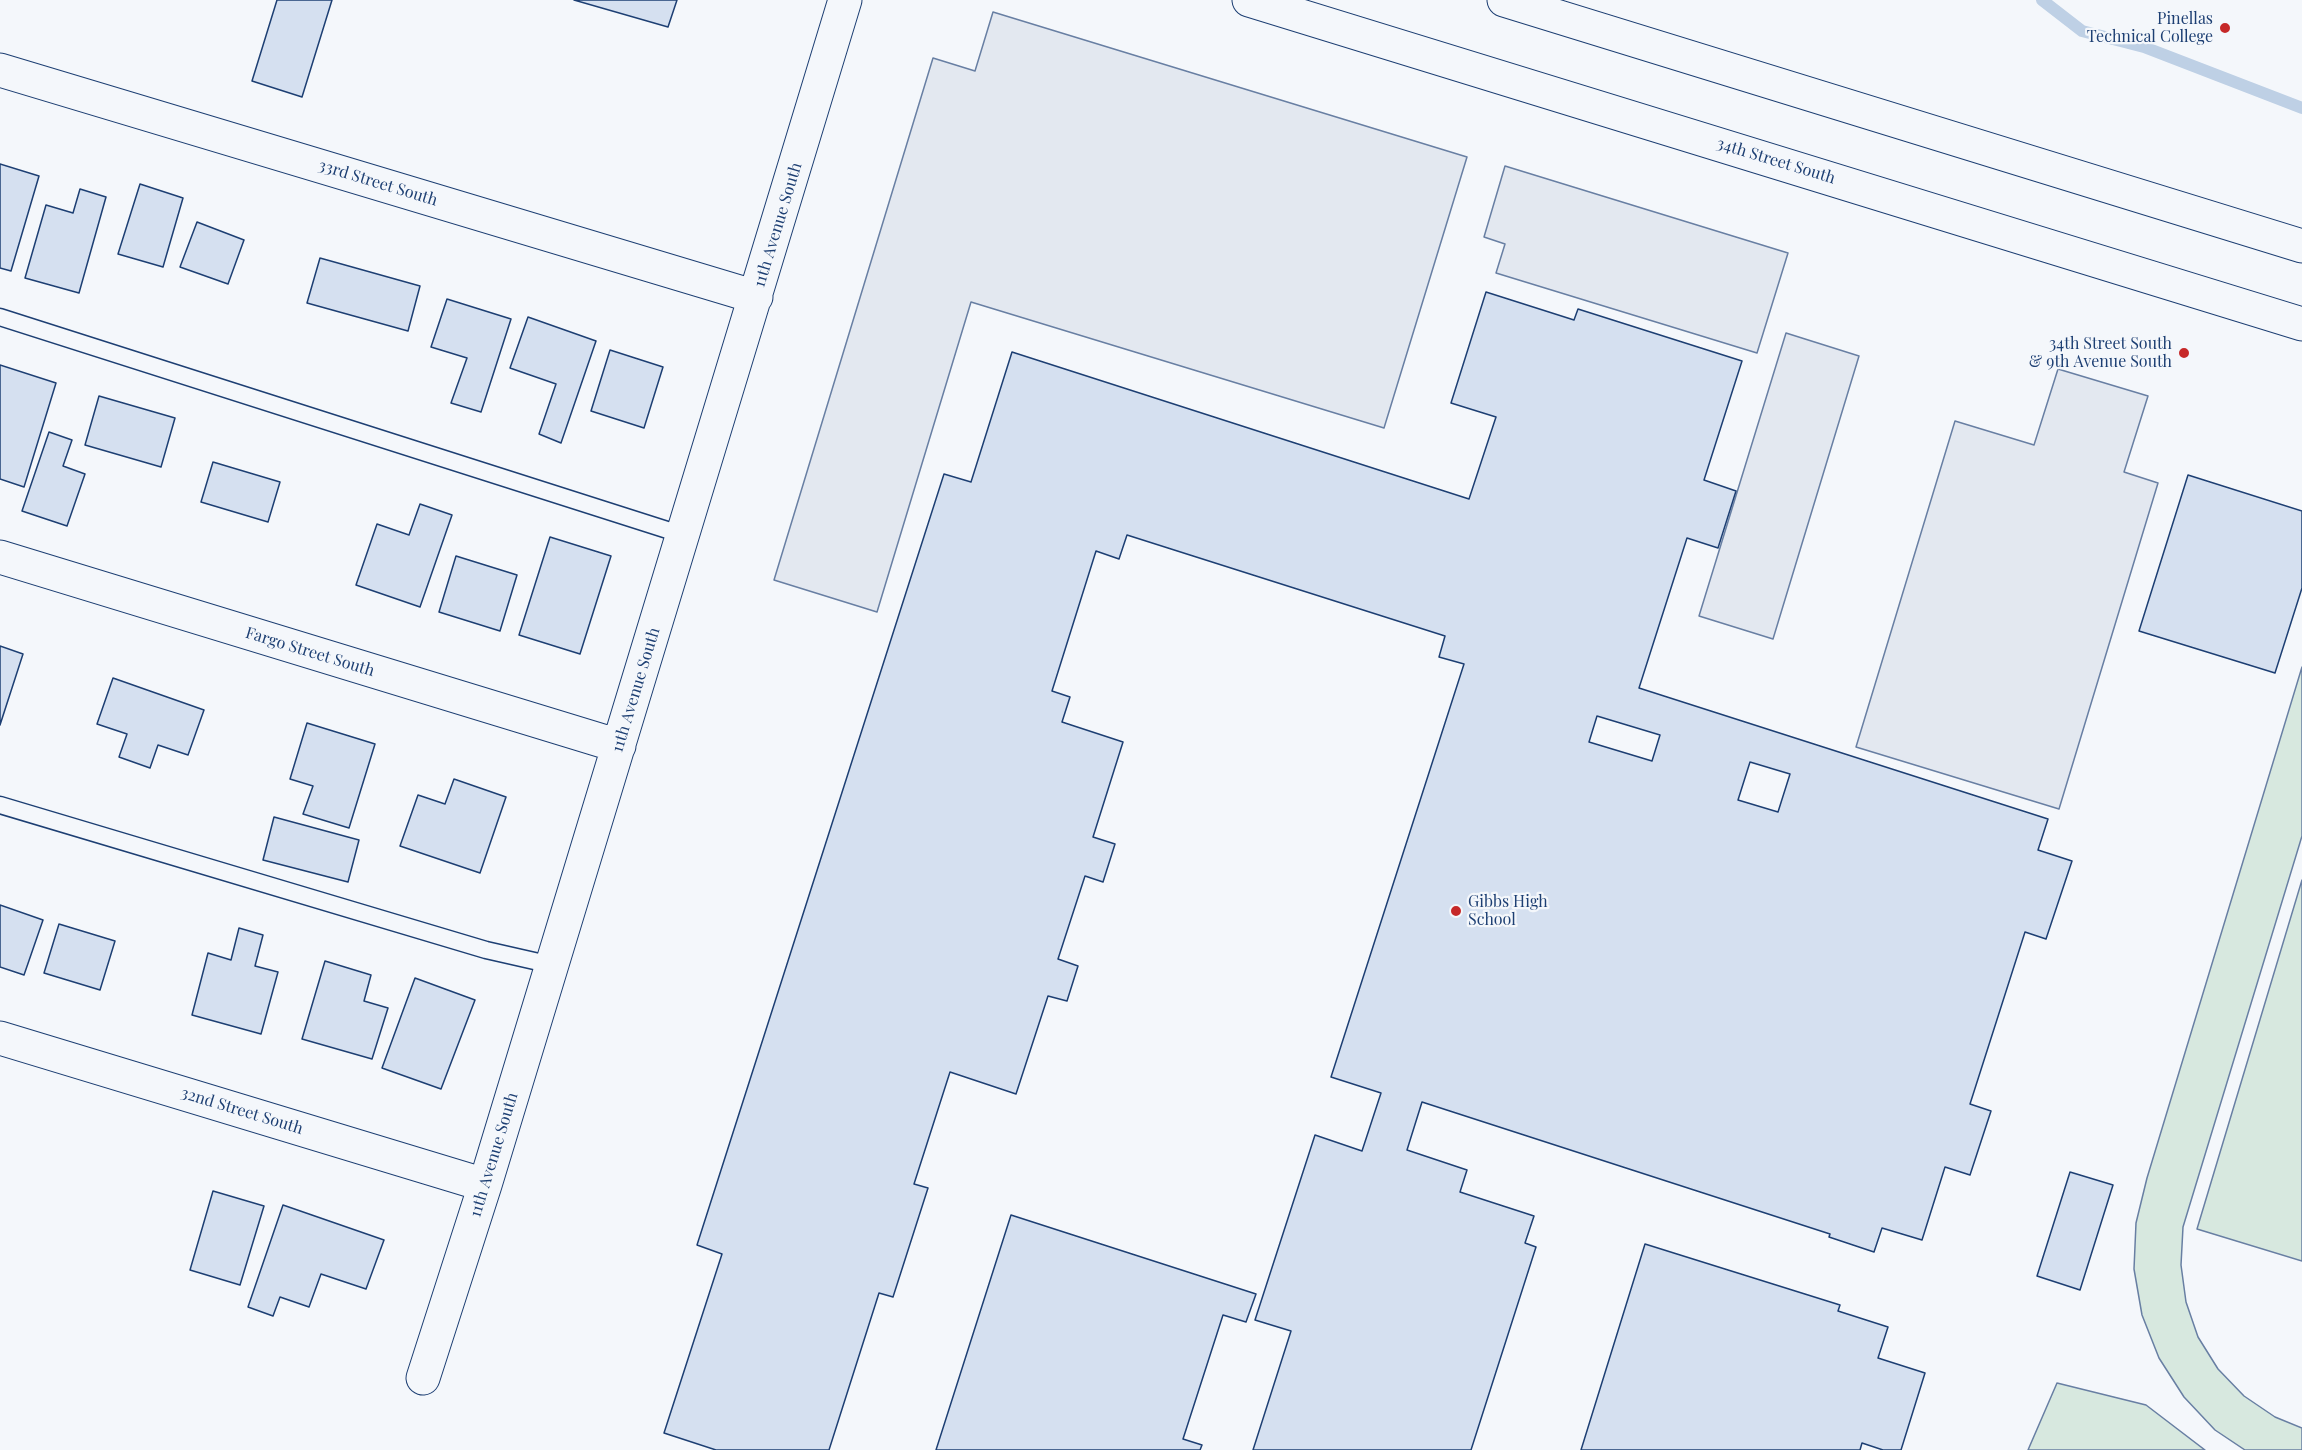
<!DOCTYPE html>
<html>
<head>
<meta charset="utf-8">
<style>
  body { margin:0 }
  canvas { display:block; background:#f4f7fb }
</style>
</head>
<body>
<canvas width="2302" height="1450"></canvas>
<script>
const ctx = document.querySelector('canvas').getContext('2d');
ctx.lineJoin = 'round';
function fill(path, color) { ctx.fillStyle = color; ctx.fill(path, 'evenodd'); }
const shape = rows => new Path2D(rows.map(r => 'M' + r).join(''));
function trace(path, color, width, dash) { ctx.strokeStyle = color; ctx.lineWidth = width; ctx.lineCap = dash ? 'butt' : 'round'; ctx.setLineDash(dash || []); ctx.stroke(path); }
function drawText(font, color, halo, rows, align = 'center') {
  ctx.font = font + ' "Playfair Display",serif'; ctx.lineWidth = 4.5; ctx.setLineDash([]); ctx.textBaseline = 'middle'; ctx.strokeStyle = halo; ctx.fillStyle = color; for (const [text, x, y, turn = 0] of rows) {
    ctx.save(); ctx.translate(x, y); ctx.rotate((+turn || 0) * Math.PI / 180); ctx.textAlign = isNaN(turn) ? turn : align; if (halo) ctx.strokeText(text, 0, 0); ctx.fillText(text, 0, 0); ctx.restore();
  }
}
const green = shape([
  [2302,667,2302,836,2183,1227,2181,1265,2186,1302,2198,1337,2218,1369,2244,1396,2275,1417,2302,1428,2302,1450,2245,1450,2215,1430,2184,1397,2159,1358,2142,1315,2134,1269,2136,1223,2147,1178,2302,667],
  [2302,880,2302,1261,2197,1229,2302,880],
  [2057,1383,2146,1405,2205,1450,2028,1450,2057,1383]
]);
const parking = shape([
  [993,12,1467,157,1384,428,971,302,877,612,774,580,933,58,975,71,993,12],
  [1505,166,1788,253,1757,353,1496,273,1505,244,1484,237,1505,166],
  [1786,333,1859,356,1773,639,1699,616,1786,333],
  [2058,369,2148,396,2124,472,2158,483,2059,809,1856,747,1955,421,2034,445,2058,369]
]);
const stream = shape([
  [2042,0,2082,31,2144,47,2302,108]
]);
const building = shape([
  [277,0,332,0,302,97,252,81,277,0],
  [574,0,677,0,668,27,574,0],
  [0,164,39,176,11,271,0,268,0,164],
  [140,184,183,198,163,267,118,254,140,184],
  [80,189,106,197,79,293,25,278,46,205,73,213,80,189],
  [197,222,244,240,228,284,180,267,197,222],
  [320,258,420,286,408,331,307,303,320,258],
  [1486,292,1574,320,1578,309,1742,361,1704,480,1736,491,1718,548,1687,538,1639,688,2048,819,2038,850,2072,861,2046,939,2025,932,1970,1104,1991,1111,1970,1175,1945,1167,1922,1240,1882,1228,1874,1252,1829,1237,1830,1234,1422,1102,1407,1150,1467,1170,1460,1192,1534,1216,1525,1243,1536,1247,1471,1450,1253,1450,1291,1331,1255,1320,1315,1135,1362,1151,1381,1093,1331,1077,1464,664,1439,657,1445,636,1127,535,1119,559,1096,551,1052,691,1070,697,1062,722,1123,742,1093,837,1115,844,1103,882,1085,876,1058,959,1078,966,1067,1001,1048,996,1016,1094,950,1072,914,1184,928,1188,893,1297,879,1293,829,1450,716,1450,664,1433,722,1254,697,1245,944,474,971,482,1012,352,1469,499,1496,417,1451,403,1486,292],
  [1597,716,1660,735,1652,761,1589,742,1597,716],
  [1750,762,1790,774,1778,812,1738,800,1750,762],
  [447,299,511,319,481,412,451,403,467,358,431,347,447,299],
  [528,317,596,341,561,443,539,434,556,384,510,368,528,317],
  [610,350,663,367,644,428,591,411,610,350],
  [0,365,56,383,24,487,0,479,0,365],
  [99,396,175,418,161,467,85,445,99,396],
  [49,432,72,440,63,466,85,474,67,526,22,511,49,432],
  [213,462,280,482,268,522,201,502,213,462],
  [2188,475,2302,511,2302,588,2275,673,2139,631,2188,475],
  [420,504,452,515,420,607,356,585,377,524,409,535,420,504],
  [550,537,611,556,580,654,519,635,550,537],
  [456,556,517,575,500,631,439,612,456,556],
  [0,646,23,654,0,725,0,646],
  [113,678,204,710,188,755,158,745,150,768,119,757,127,734,97,724,113,678],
  [307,723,375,744,349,828,303,814,313,786,290,779,307,723],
  [454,779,506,797,480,873,400,846,418,795,445,804,454,779],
  [274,817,359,840,348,882,263,860,274,817],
  [0,905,43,920,24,975,0,967,0,905],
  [59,924,115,941,100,990,44,973,59,924],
  [239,928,263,935,255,966,278,972,261,1034,192,1015,208,953,231,960,239,928],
  [325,961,371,975,364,1001,388,1008,372,1059,302,1039,325,961],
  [415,978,475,1000,441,1089,382,1068,415,978],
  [2070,1172,2113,1185,2080,1290,2037,1276,2070,1172],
  [213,1191,264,1206,240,1285,190,1270,213,1191],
  [283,1205,384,1240,366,1289,321,1274,309,1307,280,1297,273,1316,248,1307,283,1205],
  [1011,1215,1256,1294,1246,1322,1223,1315,1183,1439,1202,1445,1200,1450,936,1450,1011,1215],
  [1645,1244,1840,1305,1838,1311,1888,1327,1878,1358,1925,1373,1901,1450,1883,1450,1862,1443,1860,1450,1581,1450,1645,1244]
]);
const service = shape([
  [0,317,683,535],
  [0,805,486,950,552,965]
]);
const minor = shape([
  [0,70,756,297],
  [0,557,619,746],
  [0,1038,485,1185],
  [423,1378,485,1185,845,0]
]);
const trunk = shape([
  [1249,0,2302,324],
  [1504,0,2302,246]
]);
const markers = [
  [2225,28,6,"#c62828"],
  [2184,353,6,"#c62828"],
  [1456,911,6,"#c62828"]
];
const poiNames = [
  ["Pinellas",2213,19],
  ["Technical College",2213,37],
  ["34th Street South",2172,344],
  ["& 9th Avenue South",2172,362],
  ["Gibbs High",1468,902,"left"],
  ["School",1468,920,"left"]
];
const streetNames = [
  ["34th Street South",1776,161,17],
  ["33rd Street South",378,183,17],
  ["11th Avenue South",778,225,-73],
  ["Fargo Street South",310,652,17],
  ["11th Avenue South",636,690,-73],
  ["32nd Street South",242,1111,17],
  ["11th Avenue South",494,1155,-73]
];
fill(green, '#d7e8df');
trace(green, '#687fa3', 1.5);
fill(parking, '#e3e8f0');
trace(parking, '#687fa3', 1.5);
trace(stream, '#bed0e5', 12);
fill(building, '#d5e0f0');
trace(building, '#1d3f73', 1.5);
trace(service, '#1d3f73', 19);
trace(minor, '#1d3f73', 35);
trace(trunk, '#1d3f73', 35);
trace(service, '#f4f7fb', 16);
trace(minor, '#f4f7fb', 33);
trace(trunk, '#f4f7fb', 33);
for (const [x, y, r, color] of markers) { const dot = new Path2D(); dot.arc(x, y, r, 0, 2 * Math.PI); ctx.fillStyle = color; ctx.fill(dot); trace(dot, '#f4f7fb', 2); }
drawText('16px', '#1d3f73', '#f4f7fb', poiNames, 'right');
drawText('16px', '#1d3f73', '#f4f7fb', streetNames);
</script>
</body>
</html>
